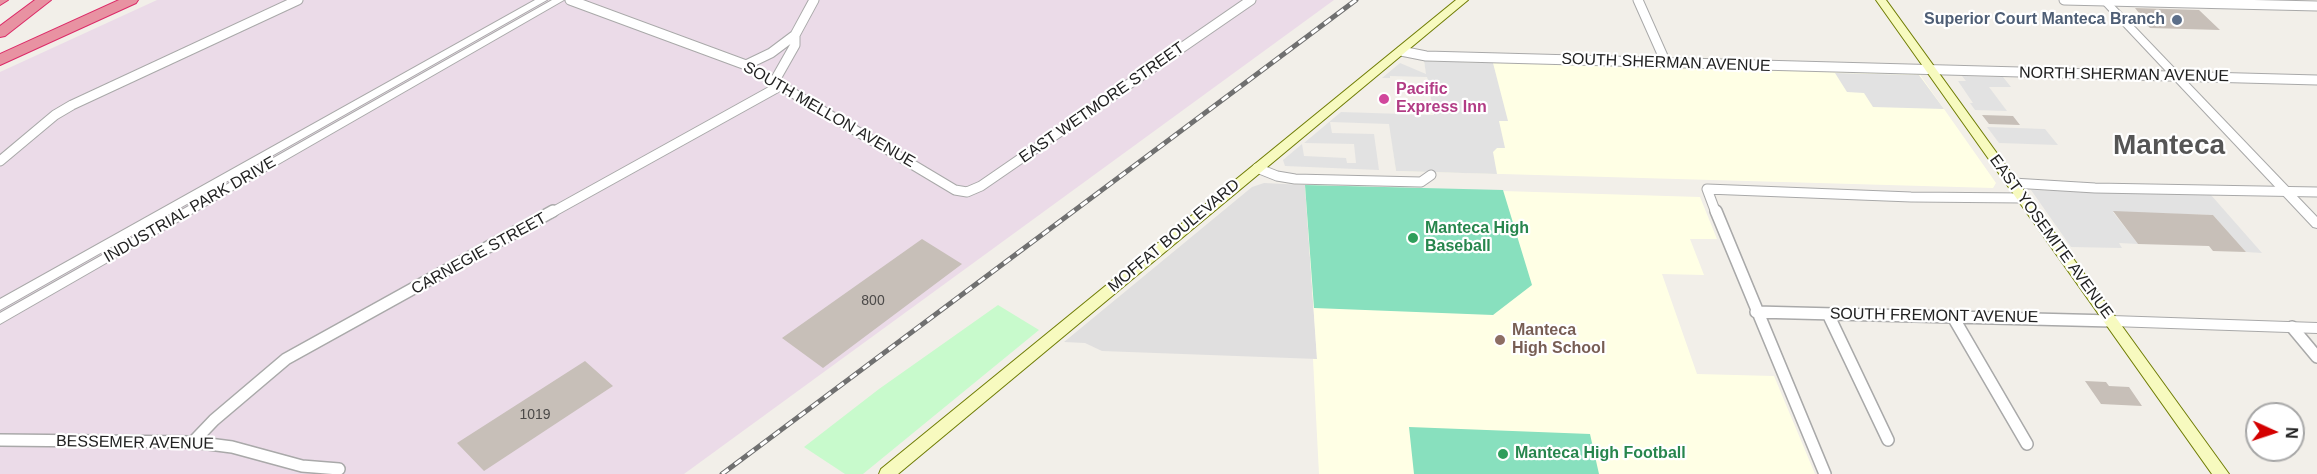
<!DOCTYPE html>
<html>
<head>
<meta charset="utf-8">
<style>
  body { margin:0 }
  #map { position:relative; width:2317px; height:474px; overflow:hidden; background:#f2efe9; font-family:Helvetica,sans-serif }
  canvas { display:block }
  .north { position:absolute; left:2245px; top:402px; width:60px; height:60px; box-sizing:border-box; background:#fff; border:2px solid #a7a7a7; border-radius:50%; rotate:93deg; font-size:16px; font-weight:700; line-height:24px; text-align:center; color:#222 }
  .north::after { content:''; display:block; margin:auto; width:21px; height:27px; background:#d40000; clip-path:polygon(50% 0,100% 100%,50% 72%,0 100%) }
</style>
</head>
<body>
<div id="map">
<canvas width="2317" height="474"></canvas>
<div class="north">N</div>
</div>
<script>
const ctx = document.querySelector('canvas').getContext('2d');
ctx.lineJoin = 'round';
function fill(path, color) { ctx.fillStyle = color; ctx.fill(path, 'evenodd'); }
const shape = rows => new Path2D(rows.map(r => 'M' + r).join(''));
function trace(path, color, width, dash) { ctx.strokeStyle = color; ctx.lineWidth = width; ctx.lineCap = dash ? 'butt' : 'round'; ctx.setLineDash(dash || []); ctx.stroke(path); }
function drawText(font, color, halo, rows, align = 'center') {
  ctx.font = font + ' Helvetica,sans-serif'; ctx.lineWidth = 4.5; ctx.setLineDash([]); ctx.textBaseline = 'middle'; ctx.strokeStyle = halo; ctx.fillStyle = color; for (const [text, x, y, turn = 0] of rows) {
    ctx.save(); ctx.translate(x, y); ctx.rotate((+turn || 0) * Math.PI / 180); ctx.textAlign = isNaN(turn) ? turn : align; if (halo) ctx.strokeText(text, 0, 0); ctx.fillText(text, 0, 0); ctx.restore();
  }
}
const residential = shape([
  [1264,183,1305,185,1317,359,1102,351,1085,343,1064,342,1252,187]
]);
const industrial = shape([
  [157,0,1334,0,684,474,0,474,0,72]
]);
const education = shape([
  [1424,61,1918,72,1996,183,1993,188,1396,171,1390,125,1394,125,1392,114,1434,115],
  [1305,185,1700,197,1717,239,1690,239,1704,275,1662,274,1697,374,1774,376,1815,474,1319,474,1313,359,1317,359]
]);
const park = shape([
  [998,305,1039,330,863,474,845,474,804,447,879,389]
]);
const pitch = shape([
  [1305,185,1503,190,1532,285,1493,315,1314,308],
  [1409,427,1590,434,1599,474,1414,474]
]);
const parking = shape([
  [1424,61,1493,63,1508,121,1499,121,1505,148,1497,148,1493,152,1497,174,1396,171,1389,124,1330,122,1332,133,1374,134,1379,170,1285,166,1283,160,1302,144,1304,156,1346,158,1347,163,1356,163,1354,144,1304,143,1341,112,1434,115,1427,77,1390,76,1390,78,1382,78,1400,63,1426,74],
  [1835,73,1919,75,1944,109,1873,107,1864,93,1847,92],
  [1962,76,2003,77,2011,87,1989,87,2007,111,1975,110,1970,103,1973,103,1958,81,1966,81],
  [1987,127,2045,129,2058,145,1999,143],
  [2031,190,2211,195,2262,253,2246,252,2213,215,2113,212,2138,244,2119,243,2122,248,2071,247]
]);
const building = shape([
  [2135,8,2199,10,2220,30,2150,28,2136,13,2139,13],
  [1982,115,2013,116,2020,125,1989,124],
  [2113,211,2213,215,2246,252,2213,251,2209,246,2138,244],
  [922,239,962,264,823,368,782,338],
  [585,361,613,386,484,471,457,443],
  [2085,381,2106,382,2109,386,2129,387,2142,406,2101,404]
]);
const minorFar1 = shape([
  [570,0,746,65,955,190,967,192,981,186,1251,0],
  [1638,0,1666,63],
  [2064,0,2317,6],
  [1401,51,1426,56,2317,80],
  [746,65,771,53,795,35,814,0],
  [774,82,795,45,795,35],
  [0,161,55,115,72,105,298,0],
  [1257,168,1277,176,1295,179,1421,182,1431,175],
  [2013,183,2095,188,2317,192],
  [551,213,780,86],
  [1716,213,1707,189,1911,197,2024,198]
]);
const minor = shape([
  [1716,211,1825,474],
  [1756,312,2112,321],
  [1828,314,1888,440],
  [1953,317,2027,444],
  [2292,327,2317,357],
  [0,440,193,442,232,447,302,466,339,469],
  [193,442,214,420,286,359,553,211]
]);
const tertiary = shape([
  [535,0,547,0,0,310,0,299,535,0],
  [552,0,564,0,0,324,0,313,552,0],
  [2099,0,2109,0,2317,217,2317,228,2313,227,2099,0],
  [2112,316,2317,323,2317,333,2112,326,2107,324,2106,321,2107,318,2112,316]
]);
const secondary = shape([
  [1456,0,1468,0,898,474,879,474,881,469,1456,0],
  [1876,0,1886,0,2229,474,2212,474,1876,0]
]);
const motorway = shape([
  [0,0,8,0,0,5,0,0],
  [35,0,51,0,5,36,0,37,0,26,35,0],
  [119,0,138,0,136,3,0,65,0,54,119,0]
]);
const rail = shape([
  [722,474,1356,0]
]);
const markers = [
  [2177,20,6,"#5c6f8a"],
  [1384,99,6,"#d1479c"],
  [1413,238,6,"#2e9e5b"],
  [1500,340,6,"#8d6e63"],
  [1503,454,6,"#2e9e5b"]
];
const numberNames = [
  ["800",873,301],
  ["1019",535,415]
];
const serviceNames = [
  ["Superior Court Manteca Branch",2165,20]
];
const streetNames = [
  ["SOUTH SHERMAN AVENUE",1666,63,2],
  ["NORTH SHERMAN AVENUE",2124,75,1],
  ["EAST WETMORE STREET",1102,103,-35],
  ["SOUTH MELLON AVENUE",829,115,30],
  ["INDUSTRIAL PARK DRIVE",190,210,-30],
  ["MOFFAT BOULEVARD",1174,236,-40],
  ["EAST YOSEMITE AVENUE",2051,237,54],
  ["CARNEGIE STREET",479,254,-29],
  ["SOUTH FREMONT AVENUE",1934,316,1],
  ["BESSEMER AVENUE",135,443,1]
];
const hotelNames = [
  ["Pacific",1396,90],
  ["Express Inn",1396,108]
];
const leisureNames = [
  ["Manteca High",1425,229],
  ["Baseball",1425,247],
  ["Manteca High Football",1515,454]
];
const educationNames = [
  ["Manteca",1512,331],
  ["High School",1512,349]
];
const townNames = [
  ["Manteca",2169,146]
];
fill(residential, '#e0dfdf');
fill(industrial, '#ebdbe8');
fill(education, '#ffffe5');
fill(park, '#c8facc');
fill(pitch, '#88e0be');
fill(parking, '#e2e2e2');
fill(building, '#c7bfb8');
trace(minorFar1, '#a9a9a9', 11);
trace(minor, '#a9a9a9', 14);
trace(tertiary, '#a9a9a9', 2);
trace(secondary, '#707d05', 2);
trace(motorway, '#dc2a67', 2);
trace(minorFar1, '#fff', 9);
trace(minor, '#fff', 11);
fill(tertiary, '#fff');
fill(secondary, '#f7fabf');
fill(motorway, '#e892a2');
trace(rail, '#707070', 5);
trace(rail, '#fff', 3, [8]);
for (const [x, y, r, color] of markers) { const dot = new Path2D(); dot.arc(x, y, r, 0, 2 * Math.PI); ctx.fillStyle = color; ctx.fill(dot); trace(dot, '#fff', 2); }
drawText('14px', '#4b4948', null, numberNames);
drawText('bold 16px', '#4e5e75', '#fff', serviceNames, 'right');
drawText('16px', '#222', '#fff', streetNames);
drawText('bold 16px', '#b23c85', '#fff', hotelNames, 'left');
drawText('bold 16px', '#27864d', '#fff', leisureNames, 'left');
drawText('bold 16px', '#785e54', '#fff', educationNames, 'left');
drawText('bold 28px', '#555', '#fff', townNames);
</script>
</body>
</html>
